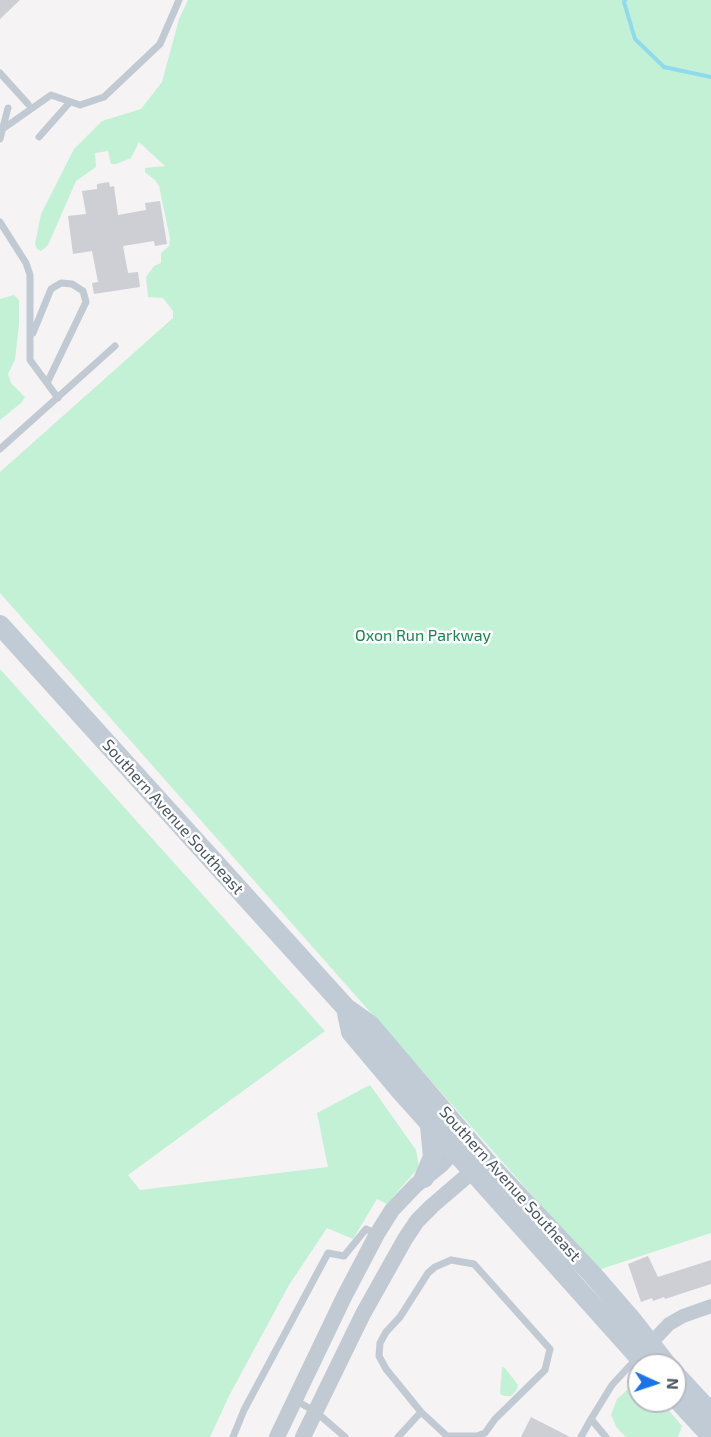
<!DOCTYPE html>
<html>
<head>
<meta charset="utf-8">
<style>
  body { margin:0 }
  #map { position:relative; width:711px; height:1437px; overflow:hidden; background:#f5f3f3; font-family:"Exo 2",sans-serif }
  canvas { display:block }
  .north { position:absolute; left:627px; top:1353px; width:60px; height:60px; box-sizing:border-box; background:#fff; border:2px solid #b7bbc0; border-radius:50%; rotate:93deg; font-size:16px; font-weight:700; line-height:24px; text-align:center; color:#4a5661 }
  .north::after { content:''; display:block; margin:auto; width:21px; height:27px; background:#1a73e8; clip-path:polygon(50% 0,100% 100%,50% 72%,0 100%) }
</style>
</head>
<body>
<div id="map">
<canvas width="711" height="1437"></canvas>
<div class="north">N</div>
</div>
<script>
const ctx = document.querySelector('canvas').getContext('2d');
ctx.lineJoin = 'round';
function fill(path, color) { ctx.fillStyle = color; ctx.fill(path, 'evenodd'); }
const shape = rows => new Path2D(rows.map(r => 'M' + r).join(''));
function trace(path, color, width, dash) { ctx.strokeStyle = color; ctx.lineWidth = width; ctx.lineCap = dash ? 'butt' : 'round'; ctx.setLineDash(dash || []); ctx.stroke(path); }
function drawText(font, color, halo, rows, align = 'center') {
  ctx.font = font + ' "Exo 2",sans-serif'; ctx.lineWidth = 5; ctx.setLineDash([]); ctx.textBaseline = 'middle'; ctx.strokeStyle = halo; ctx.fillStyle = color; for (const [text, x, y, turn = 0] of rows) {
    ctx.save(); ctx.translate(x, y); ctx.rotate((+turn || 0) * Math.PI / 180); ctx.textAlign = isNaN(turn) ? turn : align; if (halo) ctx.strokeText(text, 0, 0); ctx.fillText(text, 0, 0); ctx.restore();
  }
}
const green = shape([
  [188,0,711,0,711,1233,598,1270,0,593,0,472,173,318,173,311,163,298,148,297,146,277,154,266,161,263,161,253,169,246,170,239,159,186,155,180,145,172,145,168,165,166,139,142,131,158,116,164,111,164,108,151,95,153,96,167,76,181,48,245,41,251,37,249,35,244,41,214,74,149,102,121,141,109,162,82,179,19],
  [14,295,19,300,19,324,15,360,8,374,11,383,25,397,21,403,0,420,0,299],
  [0,669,325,1031,128,1175,140,1190,328,1167,317,1113,370,1085,416,1150,419,1167,387,1204,377,1199,353,1239,327,1228,289,1285,229,1396,210,1437,0,1437],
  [502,1367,505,1368,518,1385,516,1391,511,1396,505,1396,500,1394],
  [639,1388,639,1401,661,1401,682,1426,678,1437,626,1437,617,1428,611,1415,617,1399,628,1389]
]);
const stream = shape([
  [625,0,624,2,635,39,664,67,711,77]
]);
const building = shape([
  [0,0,20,0,0,19],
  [109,182,110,187,114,186,118,215,146,210,145,203,160,201,167,244,155,246,154,241,123,246,128,273,138,272,140,287,94,294,92,283,98,282,92,251,73,254,68,216,86,214,82,191,97,189,97,184],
  [648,1256,658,1277,711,1260,711,1284,665,1299,664,1297,653,1301,652,1298,641,1302,628,1264],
  [531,1417,570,1437,521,1437]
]);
const service = shape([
  [0,73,28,104],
  [4,128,51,95,80,105,104,97,160,44,179,0],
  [39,137,70,102],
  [0,139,8,108],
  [0,222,26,263,30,275,30,360,58,398],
  [33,333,51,289,61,283,72,284,83,291,86,302,47,383],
  [0,449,115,346],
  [451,1260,474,1264,550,1349,545,1370,495,1419,485,1433,477,1436,447,1436,421,1412,386,1369,379,1356,380,1343,386,1332,400,1317,428,1273,435,1267,451,1260],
  [295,1400,316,1412,345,1437],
  [233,1437,244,1410,328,1253,344,1256,366,1229,377,1234],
  [398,1437,421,1412],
  [581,1437,591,1419],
  [606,1437,591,1419,612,1385,636,1359]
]);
const minor = shape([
  [651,1343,669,1324,683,1316,711,1306]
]);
const tertiary = shape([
  [277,1437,344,1297,377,1234,392,1210,416,1185,441,1165,462,1143],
  [303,1437,363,1314,405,1239,417,1221,432,1206,482,1163]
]);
const secondary = shape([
  [0,625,346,1008,370,1025,485,1160,593,1275,631,1319,667,1365],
  [346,1008,351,1032,399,1089,646,1365],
  [424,1178,433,1157,430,1126],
  [675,1374,711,1413],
  [675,1397,711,1436]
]);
const parkNames = [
  ["Oxon Run Parkway",423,636]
];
const streetNames = [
  ["Southern Avenue Southeast",173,817,48],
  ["Southern Avenue Southeast",510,1184,48]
];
fill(green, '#c3f1d5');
trace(stream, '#90daee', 4);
fill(building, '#cdcfd5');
trace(service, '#c1cad2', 7);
trace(minor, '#c1cad2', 14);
trace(tertiary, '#c1cad2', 16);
trace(secondary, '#c1cbd6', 20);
drawText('16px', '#17864f', '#fff', parkNames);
drawText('16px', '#4a5661', '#fff', streetNames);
</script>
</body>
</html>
